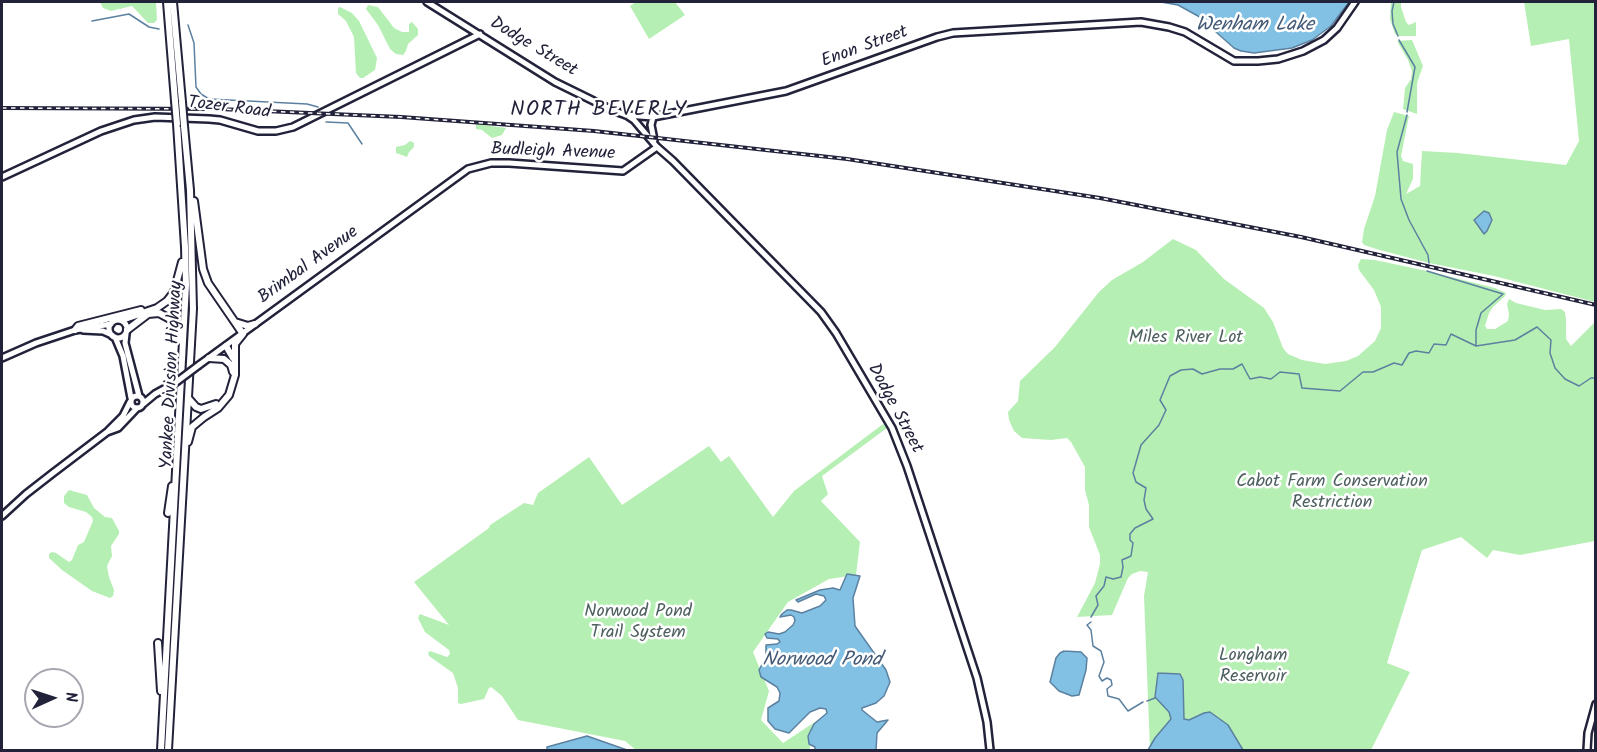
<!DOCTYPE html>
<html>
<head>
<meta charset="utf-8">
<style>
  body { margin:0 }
  #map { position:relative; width:1597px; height:752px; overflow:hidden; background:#fff; font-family:Kalam,sans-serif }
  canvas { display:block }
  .frame { position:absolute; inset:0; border:3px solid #22223b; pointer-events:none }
  .north { position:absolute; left:24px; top:668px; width:60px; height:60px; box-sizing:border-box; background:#fff; border:2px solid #a7a7b1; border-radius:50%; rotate:87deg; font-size:16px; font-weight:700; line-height:24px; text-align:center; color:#22223b }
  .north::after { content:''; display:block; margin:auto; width:21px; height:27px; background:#22223b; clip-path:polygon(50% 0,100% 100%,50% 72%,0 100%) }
</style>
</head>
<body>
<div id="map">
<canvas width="1597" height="752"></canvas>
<div class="frame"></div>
<div class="north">N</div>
</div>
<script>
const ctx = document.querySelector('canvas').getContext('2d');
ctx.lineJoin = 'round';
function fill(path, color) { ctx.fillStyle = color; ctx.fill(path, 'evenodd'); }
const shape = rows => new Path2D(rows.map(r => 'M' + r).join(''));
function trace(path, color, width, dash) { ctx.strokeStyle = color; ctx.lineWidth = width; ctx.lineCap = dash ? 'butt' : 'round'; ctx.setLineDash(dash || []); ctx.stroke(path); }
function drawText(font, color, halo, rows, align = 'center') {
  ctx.font = font + ' Kalam,sans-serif'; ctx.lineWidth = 5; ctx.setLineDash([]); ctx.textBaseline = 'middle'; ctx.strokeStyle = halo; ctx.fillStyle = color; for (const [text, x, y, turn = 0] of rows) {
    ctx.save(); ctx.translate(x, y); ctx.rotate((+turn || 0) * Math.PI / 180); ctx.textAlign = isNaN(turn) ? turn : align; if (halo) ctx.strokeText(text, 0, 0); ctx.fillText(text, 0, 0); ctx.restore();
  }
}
const green = shape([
  [100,2,156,2,157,20,154,23,148,23,132,6,111,11,103,8],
  [636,2,675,2,685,15,649,39,630,6],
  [1391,2,1401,2,1401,7,1406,22,1409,25,1416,22,1416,36,1398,36,1395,34,1390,19],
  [1524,2,1595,2,1595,302,1494,276,1429,263,1376,249,1364,245,1362,242,1364,229,1375,196,1387,130,1394,112,1409,116,1401,156,1403,161,1413,164,1413,179,1406,194,1420,186,1422,151,1458,153,1566,165,1579,141,1569,39,1531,46],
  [368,5,378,7,394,28,402,32,409,32,409,24,412,22,418,29,418,35,408,44,406,51,403,55,396,54,390,49,378,25,366,9],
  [340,7,352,13,359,21,377,58,375,70,363,78,360,78,356,73,354,37,346,21,338,14,338,8],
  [1412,40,1423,66,1417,83,1417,114,1403,109,1405,88,1411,79,1412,71,1408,60,1397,41],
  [479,123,483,125,506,128,502,135,492,138,482,130,476,129,476,125],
  [410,141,414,143,414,147,409,152,407,157,396,153,396,147,405,145],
  [1173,239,1196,250,1224,279,1264,308,1273,322,1283,348,1288,354,1302,360,1325,364,1346,361,1358,356,1375,341,1381,328,1381,307,1374,290,1359,270,1358,265,1361,259,1375,260,1427,271,1495,288,1506,293,1505,296,1493,307,1489,313,1485,326,1487,329,1495,329,1508,321,1509,314,1507,304,1509,299,1516,303,1545,310,1561,309,1565,312,1566,320,1566,339,1571,346,1595,322,1595,541,1520,555,1493,550,1487,558,1461,537,1422,550,1387,663,1410,672,1371,750,1150,750,1144,596,1148,572,1140,571,1132,574,1128,578,1112,615,1077,617,1095,583,1100,564,1100,555,1089,527,1089,505,1085,490,1085,467,1071,442,1067,438,1051,440,1022,438,1014,431,1009,420,1008,412,1018,401,1020,381,1055,347,1099,292,1112,280,1143,262],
  [883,424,887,428,822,476,828,494,821,501,860,542,856,575,829,579,788,602,753,652,769,691,761,720,783,743,821,718,809,750,636,750,625,741,518,720,502,696,491,687,489,688,484,699,461,704,458,703,458,688,453,673,429,656,428,653,430,651,447,657,450,654,449,650,425,632,418,618,420,614,449,625,414,582,489,528,490,525,524,503,533,505,538,493,589,457,622,505,709,446,721,462,729,456,773,517,794,491],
  [69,490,87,495,94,508,105,517,112,518,119,531,119,534,111,546,112,556,107,566,109,577,114,590,113,596,110,598,92,591,62,570,49,558,49,554,52,552,56,553,69,562,72,560,78,545,84,542,93,521,92,517,86,512,69,507,64,503,64,496]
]);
const water = shape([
  [1161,2,1349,2,1331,26,1312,40,1292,48,1254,53,1241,51,1234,48,1198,16,1178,5,1161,2],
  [1484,211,1489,213,1492,220,1487,231,1484,234,1474,220,1484,211],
  [847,574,860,576,853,598,855,626,886,670,890,682,884,696,876,703,862,708,862,710,877,722,888,720,877,733,876,750,815,750,815,747,809,744,808,736,814,724,827,713,826,709,820,708,810,712,789,733,775,729,768,721,768,708,779,701,780,693,777,687,761,677,759,670,766,657,766,645,777,644,780,642,778,639,767,638,765,634,768,632,779,634,785,632,793,625,795,621,794,617,791,615,780,617,782,614,787,610,791,610,802,613,820,606,826,600,824,596,816,594,798,602,796,600,820,590,833,588,840,590,847,574],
  [1064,651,1081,652,1087,658,1086,670,1079,695,1072,696,1059,691,1050,682,1056,658,1060,653,1064,651],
  [1158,673,1180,674,1183,680,1184,719,1189,720,1204,713,1210,712,1228,725,1243,750,1148,750,1155,738,1171,719,1169,712,1155,697,1158,673],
  [587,736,627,750,628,750,547,750,547,747,587,736]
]);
const stream = shape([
  [1394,2,1392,11,1393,24,1398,36],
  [92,21,129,14,149,27,159,29],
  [188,25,194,43,196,87,201,94,209,99,307,104,318,107],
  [1399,40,1415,67,1407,112],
  [1407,115,1397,152,1401,199,1409,220,1428,255,1429,263],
  [326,122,348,123,362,144],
  [1427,271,1503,294,1481,313,1476,330,1476,346],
  [1091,617,1098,605,1096,596,1104,586,1106,577,1113,579,1121,577,1123,567,1122,560,1131,556,1133,543,1130,540,1130,534,1135,528,1153,519,1146,509,1144,500,1146,488,1136,482,1133,473,1141,445,1159,425,1166,410,1160,400,1170,376,1181,370,1193,369,1202,374,1220,369,1233,369,1242,364,1250,379,1260,377,1271,379,1280,372,1299,374,1302,388,1340,391,1363,372,1373,372,1394,363,1402,365,1409,353,1416,351,1429,353,1434,344,1446,345,1451,334,1476,346,1515,340,1537,327,1551,340,1550,353,1555,368,1565,379,1579,386,1591,378,1596,378],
  [1091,622,1087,625,1091,630,1093,646,1101,651,1104,662,1099,676,1102,681,1107,678,1111,680,1112,685,1107,689,1108,696,1119,699,1128,711,1143,702],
  [1147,701,1155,698]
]);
const major = shape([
  [427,2,555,82,612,110,626,115,653,117,786,91,937,37,953,33,1141,22,1169,27,1185,32,1234,61,1258,61,1278,59,1303,51,1324,40,1337,28,1355,2],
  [628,116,634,120,657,147,673,161,821,312,836,333,892,428,907,466,977,678,987,722,990,750],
  [653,117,651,125,654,140],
  [2,177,101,131,134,120,155,117,209,119,220,120,258,131,276,131,293,127,480,34],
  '109 329a9 9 0 1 1 18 0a9 9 0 1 1-18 0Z',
  [83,330,103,331,112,335],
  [126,334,125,343,139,396],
  [115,337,123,356,131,398],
  [2,358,36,343,75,330,111,324],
  [199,365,468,169,491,163,509,163,623,171,657,147],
  '131 402a6 6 0 1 1 12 0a6 6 0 1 1-12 0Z',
  [143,404,155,394,175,383],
  [108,431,123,416,130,402],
  [2,516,26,494,53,473,107,432,118,428,137,408],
  [1587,750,1588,733,1596,704]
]);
const highway = shape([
  [167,2,175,101],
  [173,2,182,102],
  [122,320,157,308,167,301,174,292,182,262],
  [235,322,248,326,255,324],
  [75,330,78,326,141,310],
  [127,330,148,314,159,313,172,320,178,328,180,340],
  [226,346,233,358],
  [209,358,224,359,231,365,233,372],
  [188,398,196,407,201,409,216,404],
  [188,442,192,427,204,417,218,408,229,395,235,375,235,344,243,334,208,283,203,269,194,201],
  [168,513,172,486],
  [158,643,161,691],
  [161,750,186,285,185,247,177,124],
  [168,750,193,309,190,190,184,126]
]);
const rail = shape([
  [2,108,219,109,401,117,594,131,847,159,1100,198,1301,237,1596,305]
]);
const majorBridge = shape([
  [175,383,199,365]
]);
const highwayBridge = shape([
  [175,101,177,124],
  [182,102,184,126]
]);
const streetNames = [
  ["Dodge Street",533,48,31],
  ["Enon Street",865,48,-20],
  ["Tozer Road",229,109,7],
  ["Budleigh Avenue",553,153,2],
  ["Brimbal Avenue",309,266,-36],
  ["Yankee Division Highway",173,375,-87],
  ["Dodge Street",894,409,62]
];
const parkNames = [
  ["Miles River Lot",1186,339],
  ["Cabot Farm Conservation",1332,483],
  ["Restriction",1332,504],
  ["Norwood Pond",638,613],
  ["Trail System",638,634],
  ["Longham",1253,657],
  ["Reservoir",1253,678]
];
const waterNames = [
  ["Wenham Lake",1255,27],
  ["Norwood Pond",822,662]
];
const quarterNames = [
  ["NORTH BEVERLY",599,111]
];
fill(green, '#b6efb3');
fill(water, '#82c1e3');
trace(water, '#5c81a0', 1.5);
trace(stream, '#5c81a0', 1.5);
trace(major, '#22223b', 10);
trace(highway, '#22223b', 10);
trace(major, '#fff', 5);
trace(highway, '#fff', 6);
trace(rail, '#22223b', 4);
trace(rail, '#fff', 1.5, [4.5]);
trace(majorBridge, '#22223b', 10, []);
trace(highwayBridge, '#22223b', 10, []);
trace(majorBridge, '#fff', 5);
trace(highwayBridge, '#fff', 6);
drawText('18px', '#22223b', '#fff', streetNames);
drawText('18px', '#4e605f', '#fff', parkNames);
drawText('italic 20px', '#445a76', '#fff', waterNames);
ctx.letterSpacing = '1.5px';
drawText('21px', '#22223b', '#fff', quarterNames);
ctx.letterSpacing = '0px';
</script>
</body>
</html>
